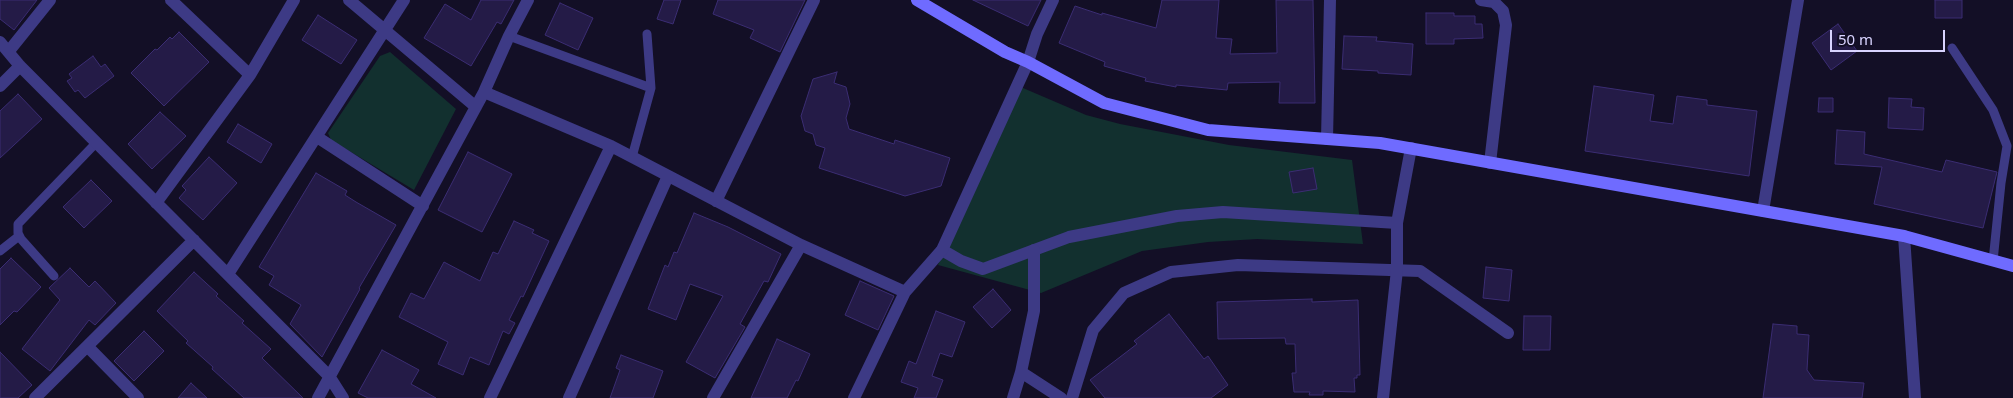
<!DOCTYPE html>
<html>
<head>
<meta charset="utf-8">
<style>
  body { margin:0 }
  #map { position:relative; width:2013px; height:398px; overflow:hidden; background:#130f26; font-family:"Noto Sans",sans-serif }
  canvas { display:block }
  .scale { position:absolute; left:1830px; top:30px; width:115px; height:22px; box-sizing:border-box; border:2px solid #d9d4ff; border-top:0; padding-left:6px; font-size:15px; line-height:18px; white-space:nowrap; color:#d9d4ff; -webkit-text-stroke:4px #130f26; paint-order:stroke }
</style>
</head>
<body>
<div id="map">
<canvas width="2013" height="398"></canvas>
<div class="scale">50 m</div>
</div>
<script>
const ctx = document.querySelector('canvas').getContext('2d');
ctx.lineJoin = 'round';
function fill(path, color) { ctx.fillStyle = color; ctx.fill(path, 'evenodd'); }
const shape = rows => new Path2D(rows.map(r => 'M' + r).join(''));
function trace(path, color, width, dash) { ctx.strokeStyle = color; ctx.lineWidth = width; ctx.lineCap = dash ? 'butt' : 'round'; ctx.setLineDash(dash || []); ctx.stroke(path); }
const green = shape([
  [390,52,456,109,414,190,331,140,328,133,380,56],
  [1016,85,1086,115,1120,124,1229,145,1352,160,1363,244,1257,239,1208,242,1142,251,1041,293,938,265]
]);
const building = shape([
  [0,0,37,0,14,30,0,19,0,0],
  [481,0,514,0,501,24,497,22,471,66,424,38,445,4,471,20,481,0],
  [664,0,681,0,673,24,657,19,664,0],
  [718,0,805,0,780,52,750,38,754,30,713,14,718,0],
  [973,0,1041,0,1028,26,973,0],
  [1162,0,1219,0,1216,38,1232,39,1230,54,1277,53,1276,0,1313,0,1315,103,1279,103,1280,82,1228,83,1227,90,1176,85,1176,87,1145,81,1146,78,1104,66,1105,62,1059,43,1075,6,1102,15,1102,13,1156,28,1162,0],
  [1935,0,1962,0,1962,18,1935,18,1935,0],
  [560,3,593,18,578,50,545,35,560,3],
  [1426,13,1454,13,1454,16,1475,16,1475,24,1482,24,1483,38,1454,39,1454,44,1426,44,1426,13],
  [318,15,357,40,341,64,302,40,318,15],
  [1838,24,1857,51,1831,70,1812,43,1838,24],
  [179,32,209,62,164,106,131,73,155,49,157,50,170,37,172,39,179,32],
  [1344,36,1377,37,1376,41,1413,44,1411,75,1378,73,1378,71,1342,69,1344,36],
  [93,56,101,67,105,64,114,76,85,98,78,90,75,92,67,81,72,78,69,74,93,56],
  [837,72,834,83,846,87,850,104,846,118,849,129,894,144,895,140,950,158,941,186,905,196,819,168,825,148,816,145,813,134,805,131,801,116,813,79,837,72],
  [1594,86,1654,95,1650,121,1673,124,1677,96,1707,100,1707,105,1757,111,1749,176,1585,151,1594,86],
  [18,94,42,119,0,158,0,111,18,94],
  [1819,98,1833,98,1833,112,1818,112,1819,98],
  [1889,98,1912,99,1911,107,1924,108,1923,130,1888,128,1889,98],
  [160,112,186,136,152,169,128,144,160,112],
  [238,124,272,144,261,163,227,142,238,124],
  [1837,130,1865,132,1864,154,1942,172,1946,160,1997,172,1983,228,1874,204,1882,167,1835,164,1837,130],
  [468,152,512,174,482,232,438,210,468,152],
  [209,157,237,183,203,220,179,198,186,190,182,186,209,157],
  [1313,168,1317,189,1293,193,1289,172,1313,168],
  [316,173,347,191,345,195,356,202,396,225,359,288,360,289,322,357,290,324,301,305,269,285,274,276,259,267,316,173],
  [91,180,112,201,84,228,63,207,91,180],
  [694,213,728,227,781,254,768,282,764,281,740,324,745,327,715,378,686,362,723,296,690,284,676,320,648,309,665,265,668,267,674,252,677,253,694,213],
  [514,221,534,230,532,233,549,241,523,297,521,296,509,320,515,323,509,334,503,331,489,365,470,357,463,375,438,364,448,342,399,317,411,293,424,299,444,262,480,281,493,252,498,254,514,221],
  [11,258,41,287,17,312,14,311,0,325,0,269,11,258],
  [1486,267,1512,270,1509,301,1483,298,1486,267],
  [70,268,89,287,95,281,116,303,95,325,89,320,50,371,22,349,60,300,49,288,70,268],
  [194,272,218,294,216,296,244,321,242,323,271,349,262,358,303,398,244,398,212,369,213,367,186,343,188,341,157,311,194,272],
  [860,281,894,296,878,330,845,315,860,281],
  [993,289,1011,310,992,328,973,307,993,289],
  [1312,299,1312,302,1358,300,1360,375,1357,375,1357,378,1354,378,1355,392,1323,391,1323,395,1309,395,1310,392,1294,392,1292,373,1296,373,1295,344,1286,344,1285,338,1218,339,1217,302,1312,299],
  [936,311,965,322,952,357,940,353,932,376,943,380,936,398,914,398,918,388,901,382,909,361,916,364,936,311],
  [1169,314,1204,359,1208,356,1228,385,1211,398,1105,398,1090,380,1137,344,1134,341,1169,314],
  [1524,316,1551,316,1550,350,1523,350,1524,316],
  [1773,324,1797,326,1797,334,1809,335,1807,370,1814,380,1864,383,1862,398,1763,398,1773,324],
  [144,331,164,351,134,381,114,361,144,331],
  [777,339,810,354,798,381,796,380,787,398,751,398,777,339],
  [382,350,419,370,411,384,436,398,368,398,358,393,382,350],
  [0,352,32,385,18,398,0,398,0,352],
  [621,355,663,371,653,398,610,398,620,370,616,368,621,355],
  [191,383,207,398,178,398,191,383]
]);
const service = shape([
  [509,36,651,88],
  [1952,48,1993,110,2007,146,2001,183,1993,261],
  [632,157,651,88,647,34],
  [0,251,19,236],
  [54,276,21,239,18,233,18,224,96,143]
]);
const pedestrian = shape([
  [942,250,961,261,983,269,1069,237,1177,216,1223,212,1397,223]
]);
const minor = shape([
  [171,0,250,75],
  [349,0,476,107],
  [1481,0,1494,2,1503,11,1506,25,1490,163],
  [0,42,20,66,329,376,343,398],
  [9,51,50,0],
  [0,86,20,66],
  [484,92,611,146,801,245,905,292],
  [317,137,423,206],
  [1327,139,1330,0],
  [716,201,814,0],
  [156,203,250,75,294,0],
  [1763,211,1798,0],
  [1904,236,1915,398],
  [228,274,404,0],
  [88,347,138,398],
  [1021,372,1061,398],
  [35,398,194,240],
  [318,398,484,92,509,36,528,0],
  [490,398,611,146],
  [569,398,668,176],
  [713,398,801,245],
  [854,398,905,292,942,250,1028,62,1037,34,1053,0],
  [1013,398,1021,372,1034,311,1034,250],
  [1072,398,1093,330,1124,293,1171,272,1238,265,1420,271,1508,333]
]);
const tertiary = shape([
  [1383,398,1397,270,1397,223,1411,148]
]);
const secondary = shape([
  [917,0,1005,52,1028,62,1104,103,1208,130,1380,143,1904,236,2013,266]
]);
fill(green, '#12302f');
fill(building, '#241b47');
trace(building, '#3b2d73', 1);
trace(service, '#3d3a85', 9);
trace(pedestrian, '#3d3a85', 12);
trace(minor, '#3d3a85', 12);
trace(tertiary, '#3d3a85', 12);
trace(secondary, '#6f6bff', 12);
</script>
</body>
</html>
